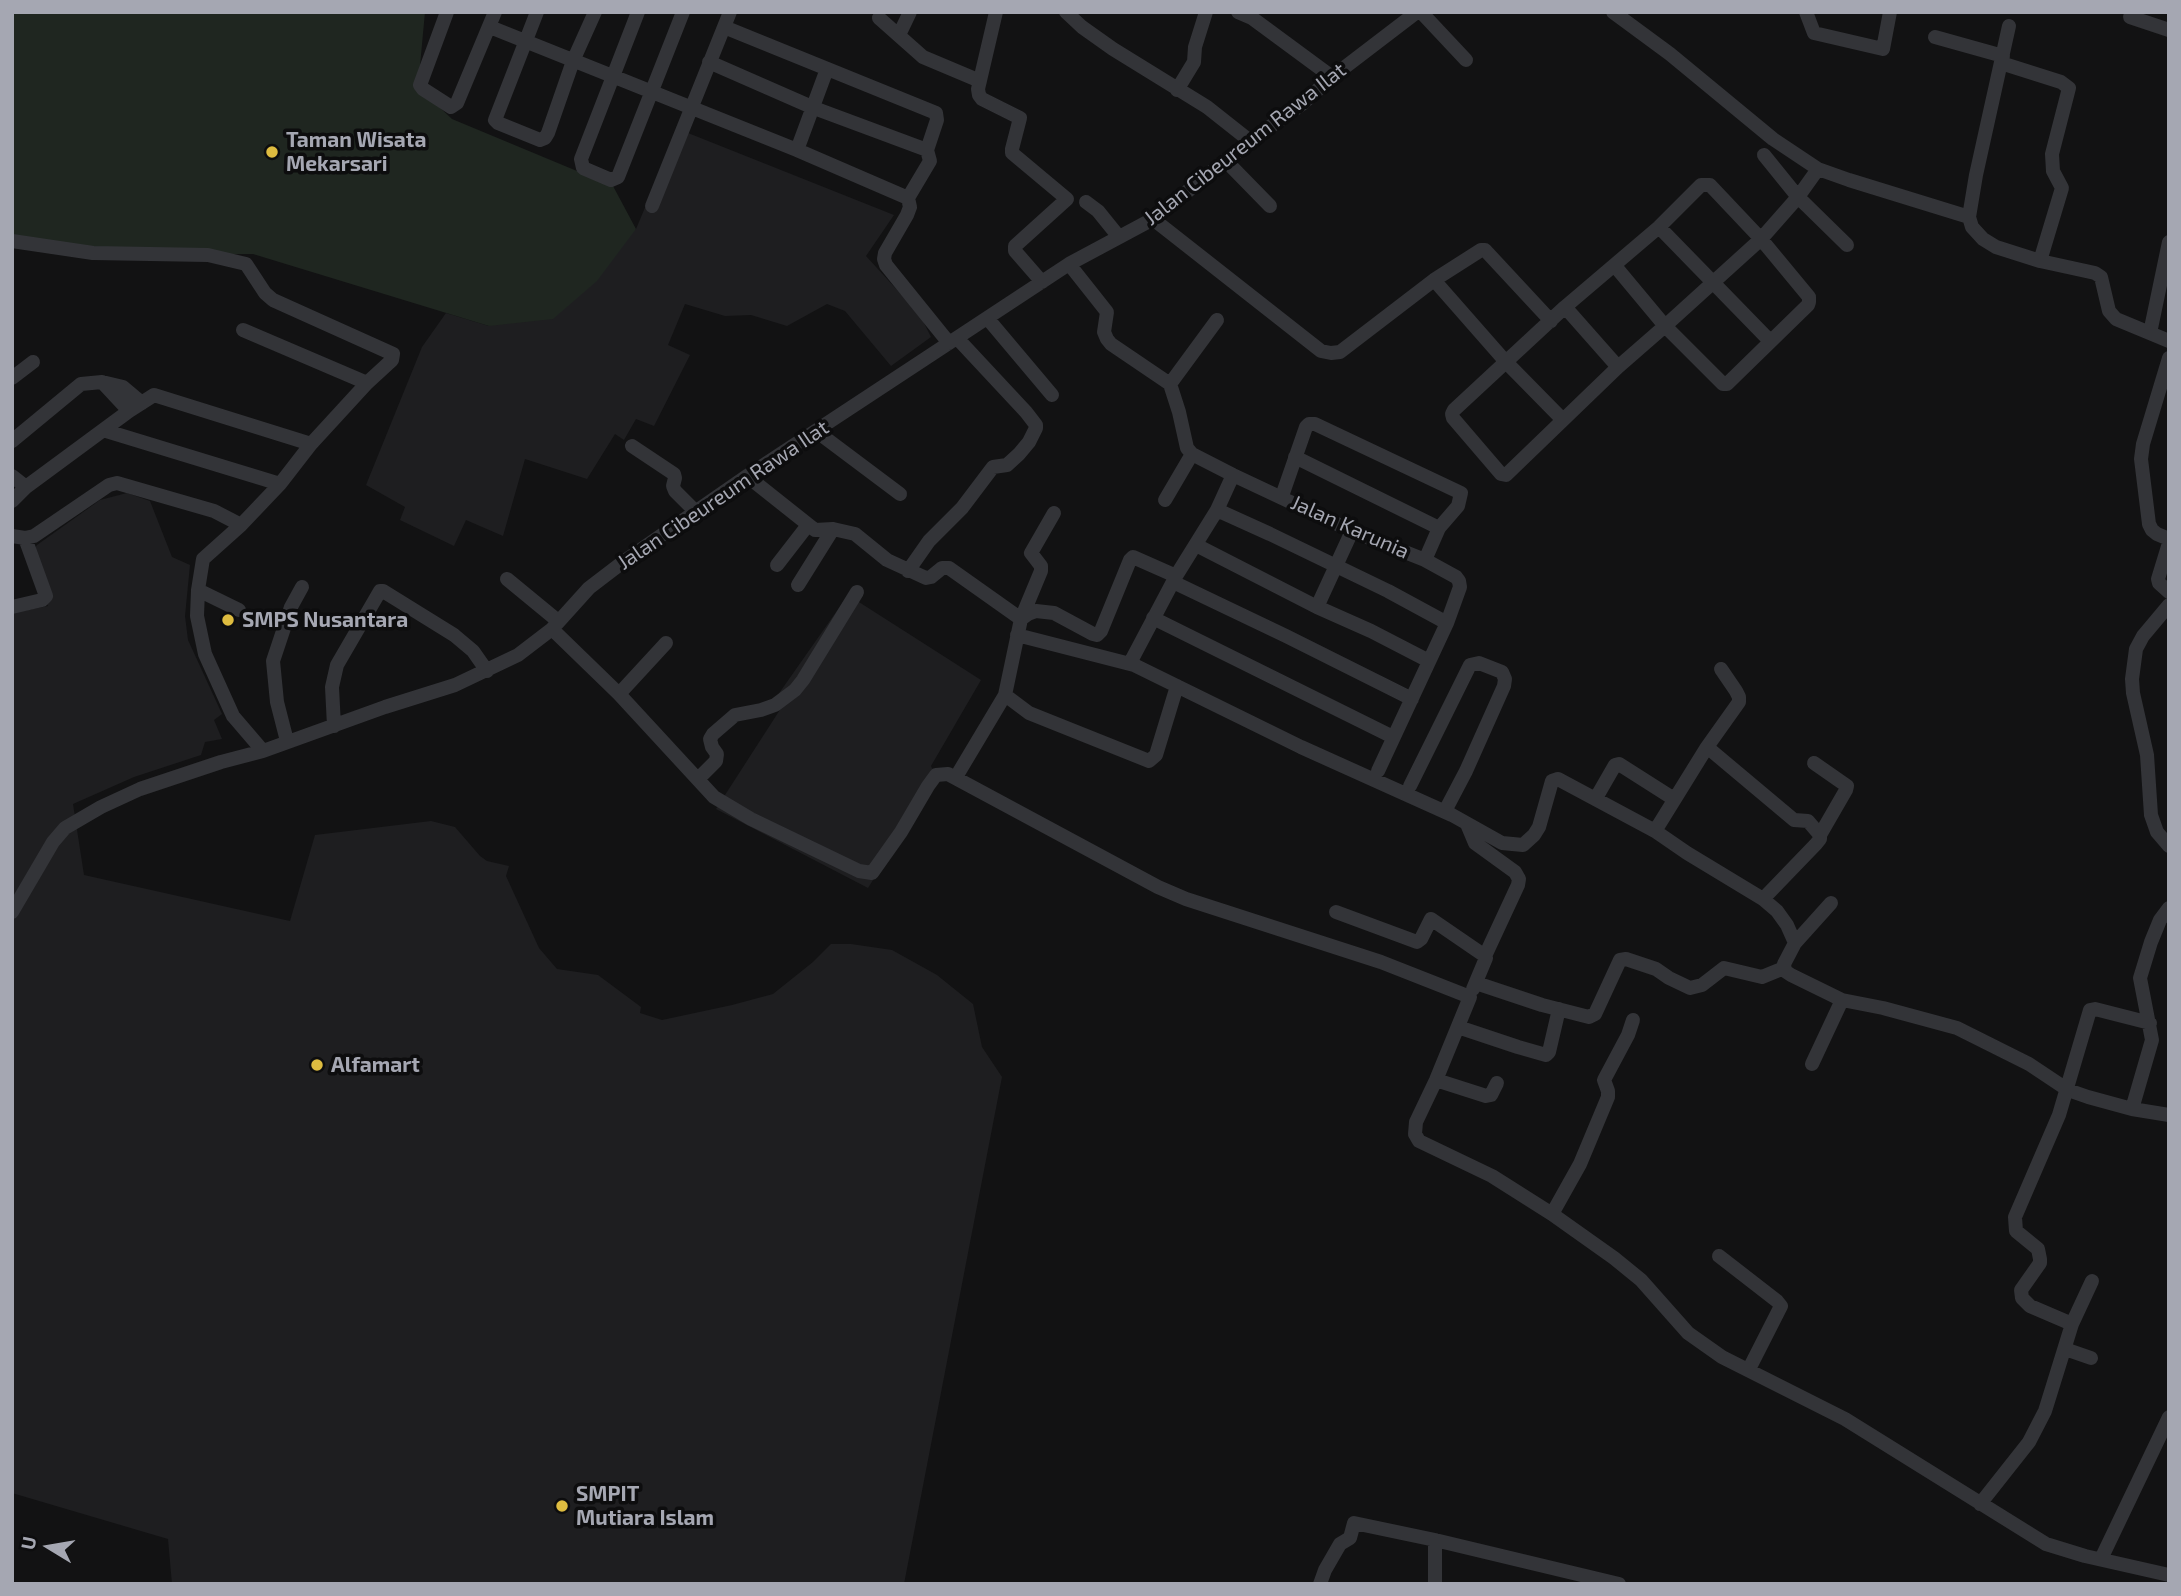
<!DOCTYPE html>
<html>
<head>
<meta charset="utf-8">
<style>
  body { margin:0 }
  #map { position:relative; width:2181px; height:1596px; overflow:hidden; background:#121213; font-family:"Exo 2",sans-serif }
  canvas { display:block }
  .frame { position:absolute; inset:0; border:14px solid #a5a7b2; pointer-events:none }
  .north { position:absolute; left:14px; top:1512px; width:70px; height:70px; -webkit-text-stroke:5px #0d0d0e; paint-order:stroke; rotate:281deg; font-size:19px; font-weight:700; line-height:28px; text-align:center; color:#a5a7b2 }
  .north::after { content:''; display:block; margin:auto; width:24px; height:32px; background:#a5a7b2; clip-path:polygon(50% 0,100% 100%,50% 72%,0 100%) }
</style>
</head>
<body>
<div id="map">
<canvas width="2181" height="1596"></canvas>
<div class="frame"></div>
<div class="north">U</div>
</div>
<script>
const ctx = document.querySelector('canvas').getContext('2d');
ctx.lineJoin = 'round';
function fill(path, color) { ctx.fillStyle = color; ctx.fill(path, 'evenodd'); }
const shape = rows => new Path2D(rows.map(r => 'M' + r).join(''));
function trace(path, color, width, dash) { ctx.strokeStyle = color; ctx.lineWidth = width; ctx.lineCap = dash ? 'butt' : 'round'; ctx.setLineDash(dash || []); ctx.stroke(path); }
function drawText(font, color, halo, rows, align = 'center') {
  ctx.font = font + ' "Exo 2",sans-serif'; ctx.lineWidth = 7; ctx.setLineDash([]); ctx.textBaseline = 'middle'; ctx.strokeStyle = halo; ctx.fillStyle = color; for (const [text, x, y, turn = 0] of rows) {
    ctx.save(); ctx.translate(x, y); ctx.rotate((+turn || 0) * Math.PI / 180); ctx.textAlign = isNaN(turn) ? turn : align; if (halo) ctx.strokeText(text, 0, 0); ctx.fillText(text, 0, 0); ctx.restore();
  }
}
const built = shape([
  [678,129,894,215,866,256,920,315,931,337,891,366,845,311,827,304,787,326,751,315,725,316,685,304,668,345,690,355,654,426,636,419,624,440,615,434,587,479,525,459,503,536,466,520,454,546,400,520,405,507,366,485,422,347,446,313,489,326,636,229],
  [127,493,150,501,172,557,190,565,185,616,188,640,222,714,214,720,222,739,205,742,201,755,134,777,73,804,84,875,290,921,315,835,431,821,455,827,480,856,487,861,509,866,506,876,539,948,557,969,598,975,641,1007,640,1013,662,1020,732,1005,773,994,813,962,831,944,851,944,892,950,937,975,973,1004,982,1047,1002,1077,904,1584,172,1584,168,1539,12,1493,12,613,48,606,27,561,37,545,100,500],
  [848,595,981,680,931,766,937,779,868,888,716,809,783,705,775,699]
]);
const green = shape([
  [12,12,425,12,418,87,452,119,613,186,636,229,597,281,553,319,489,326,253,254,52,254,12,241]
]);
const minor = shape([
  [447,12,420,85,423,89,451,107,457,103,495,12],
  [537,12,495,120,498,123,540,140,545,138,548,133,573,61,595,12],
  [638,12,581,159,583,168,611,180,618,177,683,12],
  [996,12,978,89,979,95,982,99,1020,118,1012,149,1012,153,1067,199,1015,246,1015,251,1042,282],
  [1066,12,1082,27,1113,49,1207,107,1250,141],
  [1238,12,1252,18,1332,77],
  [1421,12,1466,60],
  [1613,12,1670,54,1773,139,1818,169,1849,180,1969,217,1972,227,1983,239,1996,247,2040,261,2095,273,2101,277,2109,311,2116,319,2169,341],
  [1806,12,1814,33,1883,49,1890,12],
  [2130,17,2169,30],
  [879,18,923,57,980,81],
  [490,27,797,150,908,198,910,207,907,215,885,253,884,259,886,265,949,343],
  [724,27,936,113,937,120,927,150],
  [899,35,910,12],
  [1935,37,2003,56],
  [709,62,814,108,927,150,930,161,908,198],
  [2001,63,2061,82,2069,88,2052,154,2053,171,2062,188,2040,261],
  [1177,90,1194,62,1195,47,1206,12],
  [797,150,827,69],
  [1764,155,1798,197,1847,245],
  [1226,161,1270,206],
  [1086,202,1098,211,1119,237],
  [652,206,730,12],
  [1969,217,1976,175,2009,26],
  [1153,219,1321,351,1331,353,1340,352,1434,280,1481,250,1485,250,1551,321],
  [1659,227,1770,341],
  [12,241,93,253,208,255,246,264,265,293,273,300,393,354,392,360,367,383,311,444,280,484,241,525,203,559,198,590,197,616,205,654,233,716,263,751],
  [1069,264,1107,312,1104,332,1107,339,1111,344,1170,384,1179,412,1187,448,1192,454,1233,475,1352,531,1425,560,1456,577,1459,581,1460,587,1447,623,1378,771],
  [1615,266,1665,326,1723,384,1727,384,1808,305,1809,302,1809,297,1761,239,1710,185,1701,185,1659,227,1565,307,1454,410,1452,414,1453,418,1501,474,1506,475,1618,367,1665,326,1761,239,1798,197,1818,169],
  [1434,280,1506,362,1563,420],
  [1565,307,1618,367],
  [988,319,1052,395],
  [243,330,367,383],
  [2150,333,2169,242],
  [2169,358,2143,444,2141,459,2149,524,2152,530,2157,534,2169,539],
  [12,378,33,362],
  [102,382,123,387,142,403],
  [1170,384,1217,320],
  [103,430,280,484],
  [816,431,900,494],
  [12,441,81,384,102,382,129,411],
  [632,446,674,474,675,478,673,486,675,491,696,512],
  [1295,457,1439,528],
  [12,476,26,487],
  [747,476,815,530,833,529,855,534,887,560,926,578,931,577,942,568,949,568,1021,619,1028,614,1036,611,1054,613,1093,634,1097,635,1101,631,1130,560,1133,557,1176,576],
  [1282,496,1306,427,1309,424,1315,424,1461,493,1458,506,1439,528,1425,560],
  [1165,500,1192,454],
  [12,501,26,487,129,411,154,395,311,444],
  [1217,510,1270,534,1388,591,1447,623],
  [12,536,25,538,34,536,109,485,117,483,214,511,241,525],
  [2169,543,2158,579,2159,583,2169,592],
  [1196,545,1317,607,1371,631,1429,661],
  [777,565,808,525],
  [908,571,929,541,962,508,993,467,1007,465,1019,454,1029,442,1036,428,1036,425,1026,412,957,338],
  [507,579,558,621],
  [1173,582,1286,636,1412,699],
  [798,585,833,529],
  [198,590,239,610],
  [2169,605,2143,636,2136,649,2132,679,2133,693,2147,755,2151,815,2157,832,2169,846],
  [12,607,42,600,46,596,25,538],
  [1317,607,1352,531],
  [1153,618,1393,737],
  [552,629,619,694,714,797,751,819,859,871,872,873,901,832,928,786,936,775,948,774,1158,887,1186,899,1381,962,1470,997,1436,1080,1416,1122,1415,1134,1419,1141,1492,1176,1552,1214,1614,1258,1641,1280,1688,1333,1722,1357,1845,1419,2046,1544,2085,1556,2169,1575],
  [1017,635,1134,665,1301,747,1452,815,1502,843,1523,845,1534,835,1539,827,1552,781,1558,779,1655,831,1687,853,1763,899,1777,911,1787,925,1795,943,1784,964,1785,971,1791,975,1842,1000,1883,1008,1957,1028,2029,1064,2068,1090,2088,1097,2132,1109,2169,1115],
  [1130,663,1176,576,1217,510,1233,475],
  [619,694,666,643],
  [1005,695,1029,713,1149,761,1156,755,1177,686],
  [334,726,332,687,337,665,380,591,383,591,454,635,473,651,487,671],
  [287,741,277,702,273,661,291,607,302,587],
  [1707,747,1794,820,1808,821,1820,835,1820,839,1816,844,1763,899],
  [1814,763,1847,786,1846,790,1820,835],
  [956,777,1005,695,1021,619,1041,571,1041,566,1031,553,1054,513],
  [698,779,716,761,717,754,712,747,710,739,713,734,735,715,761,710,775,705,795,690,803,680,857,592],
  [1410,786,1470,665,1479,663,1502,672,1505,679,1504,686,1466,771,1445,811],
  [1596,798,1615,765,1619,764,1674,799],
  [1467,824,1475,843,1515,872,1519,879,1518,885,1485,956],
  [1655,831,1707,747,1739,702,1739,697,1736,691,1721,669],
  [12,912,53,842,65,828,101,807,140,789,221,762,263,751,385,707,455,685,518,655,552,629,589,588,623,562,747,476,1069,264,1153,219,1250,141,1302,104,1332,77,1417,12],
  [1336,912,1417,942,1421,939,1431,919,1485,956,1486,958,1473,989],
  [1795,943,1831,903],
  [1476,983,1542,1005,1589,1017,1595,1014,1620,960,1626,959,1656,969,1669,978,1690,988,1702,985,1724,968,1762,977,1784,968],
  [1458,1027,1518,1047,1546,1055,1549,1052,1559,1009],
  [1812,1064,1842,1000],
  [1436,1080,1486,1096,1491,1095,1497,1083],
  [2132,1109,2152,1040,2140,978,2151,942,2160,920,2169,908],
  [1552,1214,1580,1164,1608,1097,1608,1091,1604,1080,1628,1035,1633,1020],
  [1719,1256,1777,1301,1781,1306,1749,1369],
  [2072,1324,2030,1306,2022,1298,2021,1290,2040,1263,2040,1259,2038,1249,2016,1231,2015,1217,2059,1115,2090,1010,2095,1009,2150,1023],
  [2065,1349,2091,1358],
  [1980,1504,2029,1442,2045,1411,2072,1324,2092,1281],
  [2101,1559,2169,1417],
  [1320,1584,1325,1570,1340,1544,1350,1538,1354,1523,1435,1540,1619,1584],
  [1435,1584,1435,1540]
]);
const markers = [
  [272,152,7,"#debc40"],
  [228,620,7,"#debc40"],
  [317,1065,7,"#debc40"],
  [562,1506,7,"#debc40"]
];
const poiNames = [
  ["Taman Wisata",286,140],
  ["Mekarsari",286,164],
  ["SMPS Nusantara",242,620],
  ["Alfamart",331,1065],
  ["SMPIT",576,1494],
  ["Mutiara Islam",576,1518]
];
const streetNames = [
  ["Jalan Cibeureum Rawa Ilat",1245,144,-38],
  ["Jalan Cibeureum Rawa Ilat",723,495,-34],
  ["Jalan Karunia",1350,527,24]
];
fill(built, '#1e1e20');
fill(green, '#1f2620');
trace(minor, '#333438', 14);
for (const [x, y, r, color] of markers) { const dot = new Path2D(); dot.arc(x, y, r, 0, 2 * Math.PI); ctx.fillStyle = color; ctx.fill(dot); trace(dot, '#0d0d0e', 2.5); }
drawText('bold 21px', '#a5a7b2', '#0d0d0e', poiNames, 'left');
drawText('21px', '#a5a7b2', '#0d0d0e', streetNames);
</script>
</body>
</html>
